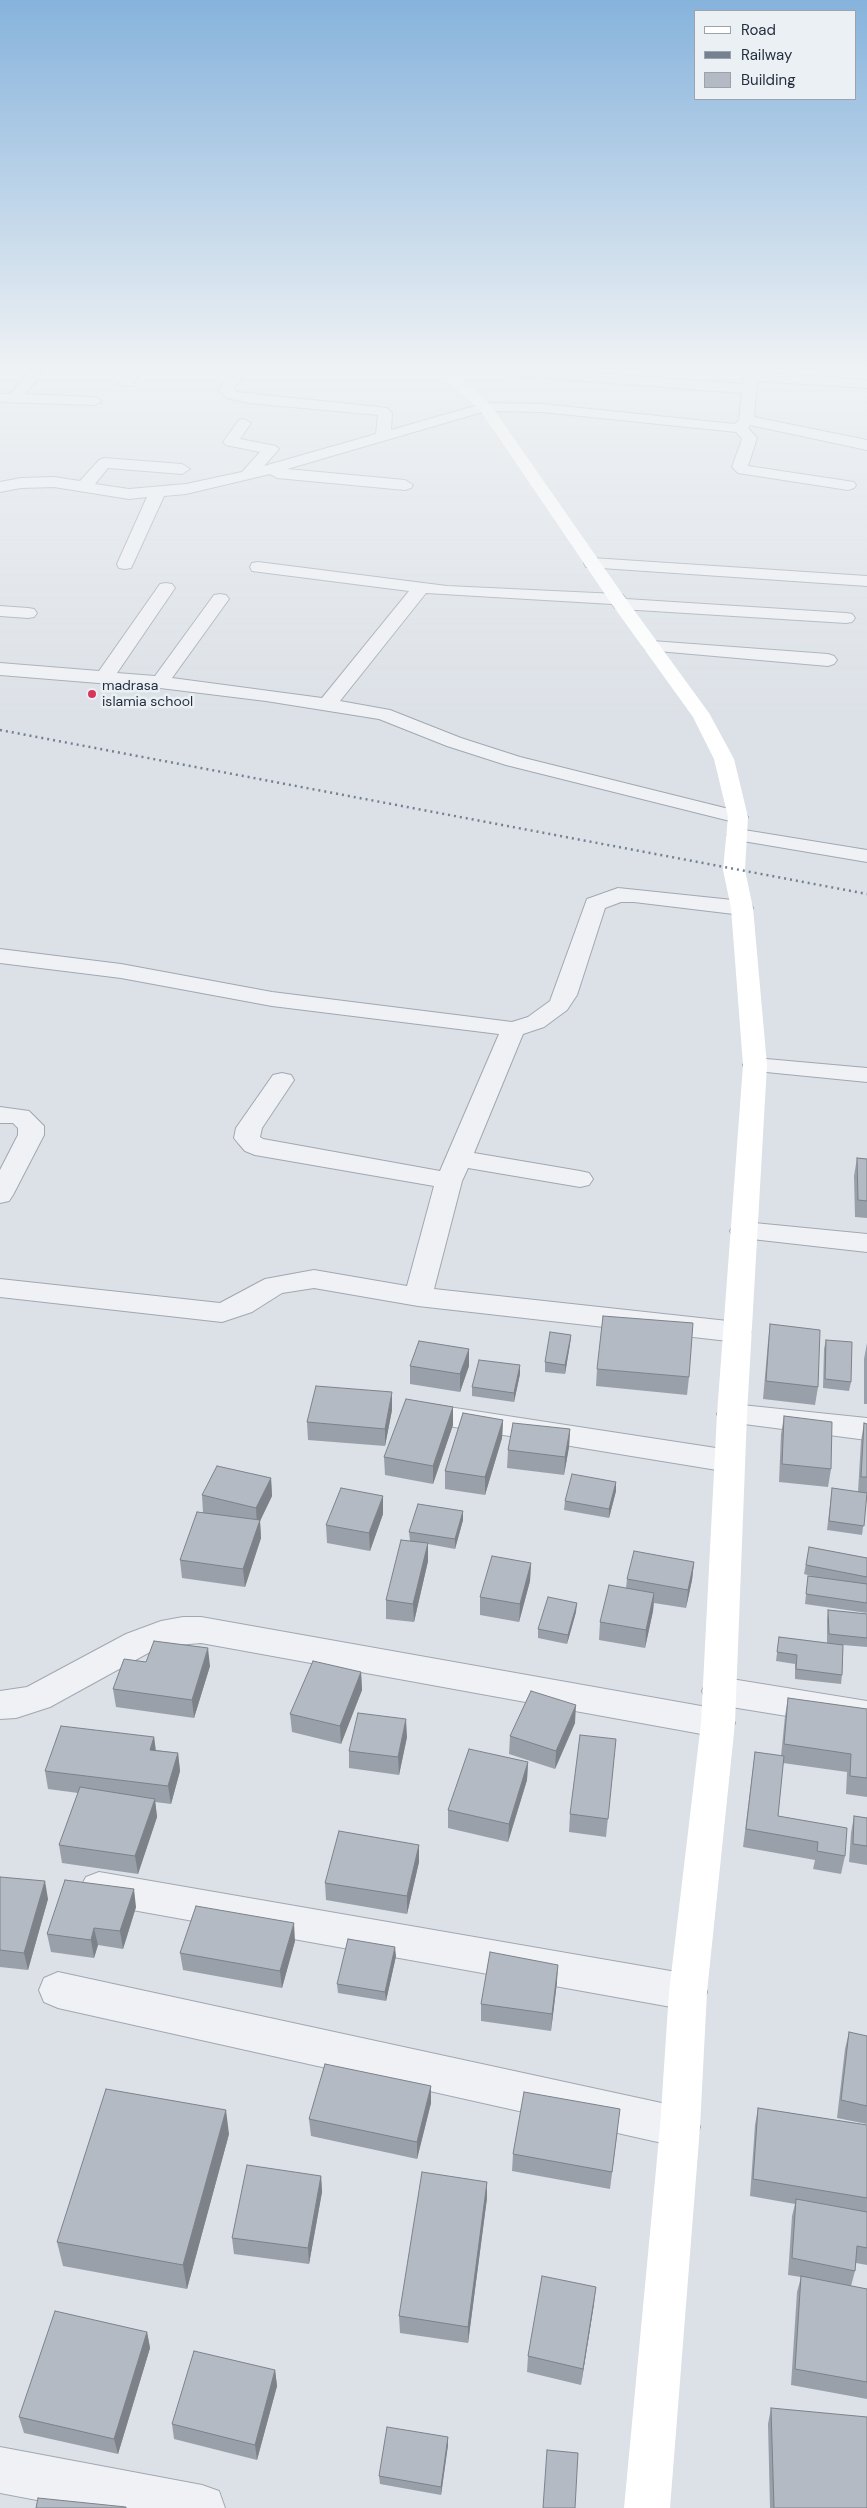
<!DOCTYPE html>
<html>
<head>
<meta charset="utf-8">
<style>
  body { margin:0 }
  #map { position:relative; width:867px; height:2508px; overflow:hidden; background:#dce1e7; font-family:"DM Sans",sans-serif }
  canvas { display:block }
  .legend { position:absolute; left:694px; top:10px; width:162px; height:90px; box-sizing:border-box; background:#ebf0f5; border:1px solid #9ca3ac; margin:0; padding:6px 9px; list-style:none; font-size:15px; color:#252f3e }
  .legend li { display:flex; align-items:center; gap:10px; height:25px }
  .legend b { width:25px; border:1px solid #9ca3ac }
</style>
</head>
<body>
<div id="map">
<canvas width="867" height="2508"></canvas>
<ul class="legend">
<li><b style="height:6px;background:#fff"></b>Road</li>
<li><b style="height:6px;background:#748192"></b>Railway</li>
<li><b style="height:14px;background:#b3bac4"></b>Building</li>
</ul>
</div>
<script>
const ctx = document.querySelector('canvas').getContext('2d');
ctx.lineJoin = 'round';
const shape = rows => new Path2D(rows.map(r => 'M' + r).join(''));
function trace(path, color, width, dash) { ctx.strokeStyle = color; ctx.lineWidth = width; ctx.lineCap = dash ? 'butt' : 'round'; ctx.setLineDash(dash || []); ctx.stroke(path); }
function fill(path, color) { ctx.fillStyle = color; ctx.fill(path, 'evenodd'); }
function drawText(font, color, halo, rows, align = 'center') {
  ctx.font = font + ' "DM Sans",sans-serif'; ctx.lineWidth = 5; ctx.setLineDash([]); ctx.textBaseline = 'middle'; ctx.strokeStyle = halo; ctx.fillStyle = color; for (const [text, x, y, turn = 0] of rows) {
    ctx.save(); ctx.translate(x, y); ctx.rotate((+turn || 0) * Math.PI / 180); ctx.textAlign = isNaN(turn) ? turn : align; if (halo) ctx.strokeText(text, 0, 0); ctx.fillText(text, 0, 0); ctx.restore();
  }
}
const minor = shape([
  [29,371,44,371,25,394,95,397,102,401,95,405,0,402,0,394,10,394,29,371],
  [128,371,142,371,131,386,121,386,119,383,128,371],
  [232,371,246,371,234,389,237,392,387,408,392,413,391,430,485,403,542,404,735,424,739,420,742,393,507,375,500,371,566,371,743,384,744,371,867,380,867,388,757,381,754,417,867,440,867,450,750,425,748,428,757,438,748,466,854,482,856,485,854,488,848,490,738,473,732,467,742,439,736,432,542,412,486,411,287,469,405,480,413,485,411,488,405,490,277,478,270,474,186,494,164,496,133,564,131,568,125,569,119,568,117,564,147,497,129,499,54,487,21,488,0,492,0,482,21,478,54,477,80,481,99,460,104,458,182,464,190,469,182,474,108,468,95,484,129,489,186,484,242,472,260,452,226,445,223,442,239,420,244,419,251,423,240,439,276,446,279,449,264,466,376,434,378,415,249,403,227,398,219,390,232,371],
  [592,558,867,576,867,586,586,567,584,563,586,559,592,558],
  [258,562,447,586,617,594,623,595,626,599,846,613,852,614,855,618,852,622,846,623,621,609,615,608,612,604,426,593,340,701,390,710,461,738,520,757,745,813,748,817,745,821,738,823,506,765,447,746,379,719,266,701,160,688,0,675,0,663,99,671,160,584,166,583,172,584,175,588,117,673,155,676,214,595,220,594,226,595,229,599,172,678,322,698,409,591,252,571,250,567,252,563,258,562],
  [0,606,28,608,34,609,37,613,34,617,28,618,0,616,0,606],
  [652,641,828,654,834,656,837,660,834,664,828,666,646,650,643,646,646,642,652,641],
  [738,829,867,850,867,862,731,839,727,835,731,831,738,829],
  [618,888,742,901,750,903,753,908,750,913,742,915,634,902,621,902,605,908,577,995,567,1010,544,1027,523,1034,474,1153,580,1171,589,1173,593,1179,589,1185,580,1187,468,1168,462,1181,434,1289,737,1322,747,1325,751,1332,747,1339,737,1342,418,1306,314,1288,282,1293,252,1312,222,1322,0,1297,0,1279,220,1303,265,1279,314,1270,407,1286,434,1186,255,1155,245,1151,238,1143,234,1138,236,1128,273,1075,282,1073,291,1075,294,1080,262,1128,260,1137,263,1139,440,1171,499,1034,272,1006,121,978,0,963,0,949,121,964,272,992,512,1022,528,1017,550,1001,587,899,618,888],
  [755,1058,867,1068,867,1082,746,1070,743,1065,746,1060,755,1058],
  [0,1107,29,1111,44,1126,44,1135,13,1195,9,1201,0,1203,0,1170,18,1135,18,1128,13,1123,0,1123,0,1107],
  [744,1222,867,1234,867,1252,734,1237,730,1231,734,1225,744,1222],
  [429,1404,729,1450,740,1453,744,1461,740,1469,729,1472,418,1421,414,1414,418,1407,429,1404],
  [732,1404,867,1418,867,1440,721,1421,717,1414,721,1407,732,1404],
  [183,1617,201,1617,718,1709,730,1713,735,1723,730,1733,718,1737,201,1643,165,1646,150,1652,50,1707,16,1718,0,1719,0,1691,27,1687,126,1634,161,1621,183,1617],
  [719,1677,867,1701,867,1729,719,1705,707,1701,702,1691,707,1681,719,1677],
  [99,1872,688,1974,702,1980,707,1992,702,2004,688,2010,99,1904,86,1899,80,1888,86,1877,99,1872],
  [58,1972,680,2107,694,2113,700,2127,694,2141,680,2147,58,2008,44,2002,39,1990,44,1978,58,1972],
  [0,2447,202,2485,219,2491,225,2508,79,2508,0,2493,0,2447]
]);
const secondary = shape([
  [437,371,453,371,490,404,623,595,709,713,734,759,748,817,745,870,753,908,767,1065,747,1414,735,1723,707,1992,700,2127,670,2508,624,2508,660,2127,669,1992,701,1723,717,1414,743,1065,731,908,723,870,728,817,714,759,693,717,611,603,480,410,437,371]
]);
const rail = shape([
  [0,730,867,894]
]);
const wall = shape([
  [857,1158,867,1159,867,1218,855,1217,854,1176],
  [770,1325,818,1387,815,1405,763,1399,768,1342],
  [571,1335,570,1344,565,1374,545,1372,545,1362],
  [826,1340,851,1382,849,1391,823,1388,824,1349],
  [867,1343,867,1404,864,1404,864,1359],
  [410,1366,469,1366,460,1392,410,1384],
  [597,1369,689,1377,687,1395,596,1386],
  [520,1374,514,1402,472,1396,472,1387],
  [453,1407,453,1425,433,1484,385,1475,384,1457],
  [392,1410,385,1446,308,1440,307,1422],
  [784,1416,831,1469,828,1487,779,1482,781,1434],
  [503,1420,502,1438,485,1495,445,1489,445,1471],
  [864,1423,867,1424,867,1496,862,1535,827,1530,832,1488,858,1492,861,1441],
  [570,1429,569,1447,564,1475,507,1468,508,1450],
  [271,1478,272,1496,260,1521,261,1538,245,1587,182,1578,180,1560,203,1513,202,1495],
  [616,1482,616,1491,609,1518,564,1510,565,1501],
  [383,1514,370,1551,327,1543,326,1525],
  [463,1520,455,1549,428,1544,428,1561,414,1622,386,1619,386,1600,410,1541,409,1532],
  [809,1547,867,1558,867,1613,805,1604,808,1576,815,1577,804,1574],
  [694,1562,692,1580,686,1608,654,1603,653,1611,645,1648,599,1640,600,1622,626,1588,627,1579],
  [531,1563,530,1581,519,1622,480,1615,480,1597],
  [828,1610,867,1614,867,1647,843,1645,842,1675,841,1684,795,1679,795,1664,776,1661,779,1637,827,1643,827,1619],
  [576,1612,567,1644,538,1638,538,1629],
  [146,1662,210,1666,194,1718,116,1707,113,1689],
  [361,1672,362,1690,341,1744,292,1732,290,1714],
  [788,1698,867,1709,867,1797,846,1794,847,1772,783,1763,778,1816,845,1856,841,1874,813,1869,815,1860,743,1847,755,1752,781,1756,785,1716],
  [575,1723,555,1769,509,1754,510,1736],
  [154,1737,156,1750,178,1753,180,1771,171,1804,155,1802,157,1817,138,1874,62,1863,59,1845,78,1793,48,1789,45,1771],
  [407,1737,399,1775,349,1768,349,1751],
  [616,1739,606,1837,569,1832,570,1814],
  [528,1762,527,1780,508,1842,448,1828,448,1810],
  [854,1816,867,1818,867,1865,849,1862,851,1833],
  [419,1845,419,1862,407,1914,326,1900,325,1883],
  [0,1877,48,1899,28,1970,0,1967],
  [136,1907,123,1949,98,1945,94,1958,51,1952,47,1934],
  [295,1941,282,1988,183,1970,180,1953],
  [396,1956,386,2001,338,1993,337,1984],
  [557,1982,551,2031,481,2021,481,2004],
  [849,2032,867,2036,867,2124,837,2118,845,2049],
  [431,2086,431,2103,417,2159,311,2136,309,2119],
  [758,2108,867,2125,867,2265,856,2263,855,2271,851,2286,867,2289,867,2399,791,2385,797,2292,801,2277,788,2275,792,2216,795,2204,750,2196,755,2125],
  [618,2127,610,2189,512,2171,513,2154],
  [229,2134,187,2289,63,2266,57,2242],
  [321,2176,322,2192,309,2264,234,2254,232,2238],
  [487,2198,468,2343,400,2333,399,2316],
  [594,2304,581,2385,527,2372,528,2356],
  [147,2332,150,2348,118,2454,24,2433,19,2417],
  [275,2370,277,2386,257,2460,174,2439,172,2424],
  [771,2408,867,2508,770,2508,768,2424],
  [448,2437,448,2445,441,2495,380,2484,379,2476]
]);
const shadedWall = shape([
  [571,1335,570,1344,565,1374,565,1365],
  [469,1349,469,1366,460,1392,460,1374],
  [520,1365,520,1374,514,1402,514,1393],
  [392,1392,392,1410,385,1446,385,1429],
  [453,1407,453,1425,433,1484,433,1466],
  [503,1420,502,1438,485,1495,485,1477],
  [570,1429,569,1447,564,1475,565,1457],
  [271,1478,272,1496,260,1521,261,1538,245,1587,243,1569,257,1526,256,1508],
  [616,1482,616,1491,609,1518,609,1509],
  [383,1496,383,1514,370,1551,369,1533],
  [463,1511,463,1520,455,1549,455,1539],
  [428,1543,428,1561,414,1622,413,1604],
  [694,1562,692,1580,686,1608,688,1590],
  [531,1563,530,1581,519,1622,520,1604],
  [654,1593,653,1611,645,1648,646,1630],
  [577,1603,576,1612,567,1644,568,1635],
  [208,1648,210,1666,194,1718,192,1700],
  [361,1672,362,1690,341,1744,340,1726],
  [576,1705,575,1723,555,1769,556,1751],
  [406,1719,407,1737,399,1775,398,1757],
  [154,1737,156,1755,150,1750],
  [178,1753,180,1771,171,1804,168,1786],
  [528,1762,527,1780,508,1842,509,1824],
  [155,1799,157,1817,138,1874,135,1856],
  [419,1845,419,1862,407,1914,407,1896],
  [45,1881,48,1899,28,1970,24,1953],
  [134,1889,136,1907,123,1949,120,1931],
  [294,1923,295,1941,282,1988,280,1971],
  [94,1928,98,1945,94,1958,91,1940],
  [395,1947,396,1956,386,2001,385,1992],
  [558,1965,557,1982,551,2031,552,2014],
  [431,2086,431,2103,417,2159,417,2142],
  [226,2110,229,2134,187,2289,183,2265],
  [321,2176,322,2192,309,2264,308,2248],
  [487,2182,487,2198,468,2343,468,2327],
  [596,2287,594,2304,581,2385,583,2369],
  [147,2332,150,2348,118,2454,114,2439],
  [275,2370,277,2386,257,2460,255,2445],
  [448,2437,448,2445,441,2495,441,2487]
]);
const building = shape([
  [857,1158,867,1159,867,1201,858,1200,857,1158],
  [603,1316,693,1323,689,1377,597,1369,603,1316],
  [770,1324,820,1330,818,1387,766,1381,770,1324],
  [550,1332,571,1335,565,1365,545,1362,550,1332],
  [826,1340,852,1342,851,1382,825,1379,826,1340],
  [419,1341,469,1349,460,1374,410,1366,419,1341],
  [479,1360,520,1365,514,1393,472,1387,479,1360],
  [316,1386,392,1392,385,1429,307,1422,316,1386],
  [406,1399,453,1407,433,1466,384,1457,406,1399],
  [463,1413,503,1420,485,1477,445,1471,463,1413],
  [784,1416,832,1422,831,1469,782,1464,784,1416],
  [513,1423,570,1429,565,1457,508,1450,513,1423],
  [864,1423,867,1424,867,1477,861,1477,864,1423],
  [217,1466,271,1478,256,1508,202,1495,217,1466],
  [572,1474,616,1482,609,1509,565,1501,572,1474],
  [341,1488,383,1496,369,1533,326,1525,341,1488],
  [832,1488,867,1493,864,1526,829,1521,832,1488],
  [418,1504,463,1511,455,1539,409,1532,418,1504],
  [197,1512,260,1520,243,1569,180,1560,197,1512],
  [401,1540,428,1543,413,1604,386,1600,401,1540],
  [809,1547,867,1558,867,1577,806,1565,809,1547],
  [634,1551,694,1562,688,1590,627,1579,634,1551],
  [492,1556,531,1563,520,1604,480,1597,492,1556],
  [808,1576,867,1584,867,1603,806,1594,808,1576],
  [609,1585,654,1593,646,1630,600,1622,609,1585],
  [548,1597,577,1603,568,1635,538,1629,548,1597],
  [828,1610,867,1614,867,1638,829,1634,828,1610],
  [779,1637,843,1645,842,1675,796,1669,797,1655,777,1652,779,1637],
  [154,1641,208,1648,192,1700,113,1689,124,1659,146,1662,154,1641],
  [313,1661,361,1672,340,1726,290,1714,313,1661],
  [531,1691,576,1705,556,1751,510,1736,531,1691],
  [788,1698,867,1709,867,1778,850,1776,851,1754,784,1744,788,1698],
  [358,1713,406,1719,398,1757,349,1751,358,1713],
  [61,1726,154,1737,150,1750,178,1753,168,1786,45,1771,61,1726],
  [580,1735,616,1739,608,1819,570,1814,580,1735],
  [469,1749,528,1762,509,1824,448,1810,469,1749],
  [755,1752,784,1756,778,1816,847,1828,845,1856,817,1851,818,1842,746,1829,755,1752],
  [80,1787,155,1799,135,1856,59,1845,80,1787],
  [854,1816,867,1818,867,1846,853,1844,854,1816],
  [339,1831,419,1845,407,1896,325,1883,339,1831],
  [0,1877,45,1881,24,1953,0,1950,0,1877],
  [65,1880,134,1889,120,1931,94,1928,91,1940,47,1934,65,1880],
  [196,1906,294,1923,280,1971,180,1953,196,1906],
  [348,1939,395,1947,385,1992,337,1984,348,1939],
  [490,1952,558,1965,552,2014,481,2004,490,1952],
  [849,2032,867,2036,867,2106,841,2100,849,2032],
  [325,2064,431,2086,417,2142,309,2119,325,2064],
  [106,2089,226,2110,183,2265,57,2242,106,2089],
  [524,2092,620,2109,612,2172,513,2154,524,2092],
  [758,2108,867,2125,867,2198,753,2179,758,2108],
  [247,2165,321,2176,308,2248,232,2238,247,2165],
  [422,2172,487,2182,468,2327,399,2316,422,2172],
  [796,2199,867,2212,867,2248,857,2246,855,2271,792,2258,796,2199],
  [542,2276,596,2287,583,2369,528,2356,542,2276],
  [801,2276,867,2289,867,2382,795,2369,801,2276],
  [55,2311,147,2332,114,2439,19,2417,55,2311],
  [194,2351,275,2370,255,2445,172,2424,194,2351],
  [771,2408,867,2417,867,2508,774,2508,771,2408],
  [387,2427,448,2437,441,2487,379,2476,387,2427],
  [547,2450,578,2453,575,2508,543,2508,547,2450],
  [38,2498,126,2507,126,2508,36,2508,38,2498]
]);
const markers = [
  [92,694,5,"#d63758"]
];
const farPoinames = [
  ["madrasa",102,686],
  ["islamia school",102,702]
];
trace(minor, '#a1a8b1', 2);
fill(minor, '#eff1f5');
fill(secondary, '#fff');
trace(rail, '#748192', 2.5, [2, 4]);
fill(wall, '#9aa0a9');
fill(shadedWall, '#7d8289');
fill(building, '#b3bac4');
trace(building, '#7d8289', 1);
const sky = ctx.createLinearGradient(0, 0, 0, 722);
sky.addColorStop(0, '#86b3dc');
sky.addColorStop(0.51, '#eff2f4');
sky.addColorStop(1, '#eff2f400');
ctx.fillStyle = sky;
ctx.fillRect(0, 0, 867, 722);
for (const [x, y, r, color] of markers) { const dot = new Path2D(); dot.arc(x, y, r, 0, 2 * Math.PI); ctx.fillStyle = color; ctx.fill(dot); trace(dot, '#ebf0f5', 2); }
drawText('14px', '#252f3e', '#ebf0f5', farPoinames, 'left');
</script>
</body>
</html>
